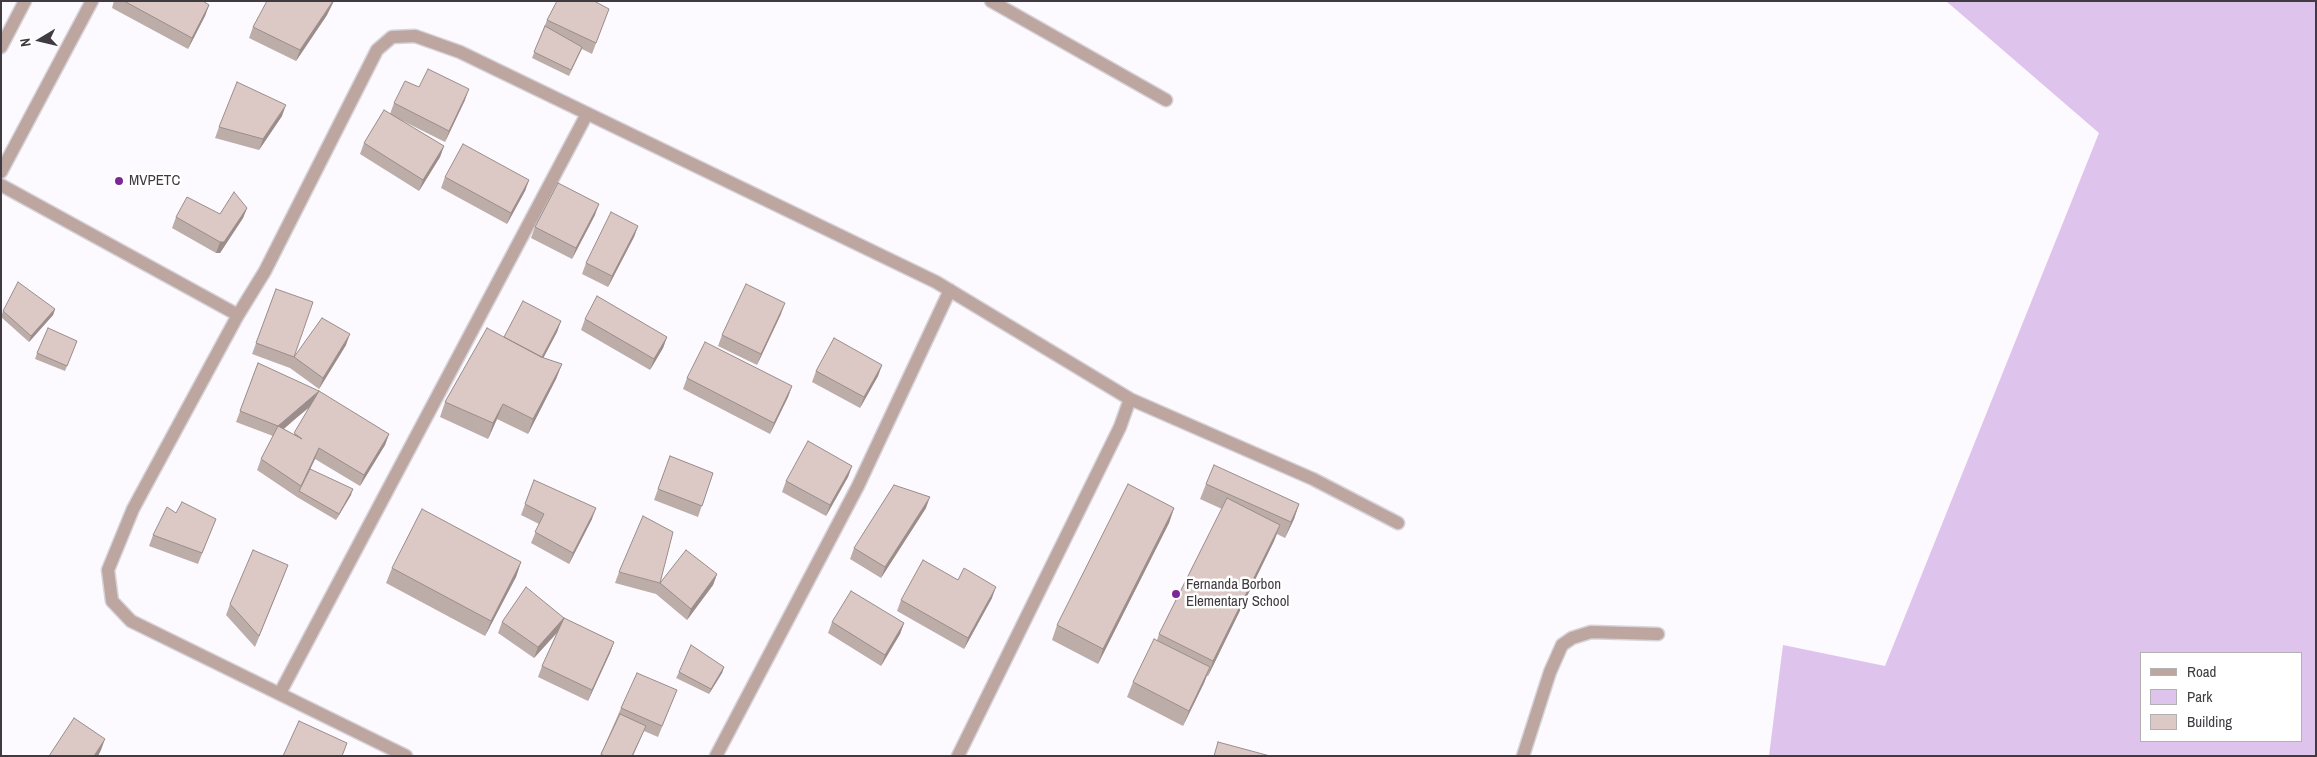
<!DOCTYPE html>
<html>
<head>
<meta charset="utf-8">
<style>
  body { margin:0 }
  #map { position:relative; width:2317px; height:757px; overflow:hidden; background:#fcf9ff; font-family:"Archivo Narrow",sans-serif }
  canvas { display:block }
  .frame { position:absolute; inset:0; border:2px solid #3f3b41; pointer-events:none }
  .legend { position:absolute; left:2140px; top:652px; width:162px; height:90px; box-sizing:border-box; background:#fff; border:1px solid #b2b1b3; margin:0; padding:6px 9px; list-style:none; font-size:15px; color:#3f3b41 }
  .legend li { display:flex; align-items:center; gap:10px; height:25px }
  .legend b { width:25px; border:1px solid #b2b1b3 }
  .north { position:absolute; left:15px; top:15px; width:50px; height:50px; -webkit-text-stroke:4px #fff; paint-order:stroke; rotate:261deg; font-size:14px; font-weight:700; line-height:20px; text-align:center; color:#3f3b41 }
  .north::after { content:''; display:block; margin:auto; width:18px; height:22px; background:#3f3b41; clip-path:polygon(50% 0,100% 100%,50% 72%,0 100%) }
</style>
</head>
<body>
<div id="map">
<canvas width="2317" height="757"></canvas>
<div class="frame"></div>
<ul class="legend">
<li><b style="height:6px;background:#bda5a0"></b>Road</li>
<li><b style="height:14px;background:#dec3ed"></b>Park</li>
<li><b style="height:14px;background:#dcc9c5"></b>Building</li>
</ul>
<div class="north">N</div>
</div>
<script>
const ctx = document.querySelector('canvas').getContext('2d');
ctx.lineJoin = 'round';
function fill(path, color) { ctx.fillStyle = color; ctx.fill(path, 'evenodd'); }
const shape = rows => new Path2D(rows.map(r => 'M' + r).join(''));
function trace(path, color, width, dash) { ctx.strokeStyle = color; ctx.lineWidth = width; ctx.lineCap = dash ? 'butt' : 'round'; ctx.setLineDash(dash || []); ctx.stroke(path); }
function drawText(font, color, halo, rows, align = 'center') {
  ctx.font = font + ' "Archivo Narrow",sans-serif'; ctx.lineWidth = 5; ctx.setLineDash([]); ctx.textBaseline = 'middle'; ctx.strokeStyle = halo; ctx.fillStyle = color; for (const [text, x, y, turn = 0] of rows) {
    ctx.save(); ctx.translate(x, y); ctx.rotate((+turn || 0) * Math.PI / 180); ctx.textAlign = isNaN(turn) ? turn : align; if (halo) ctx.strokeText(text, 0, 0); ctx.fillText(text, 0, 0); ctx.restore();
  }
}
const green = shape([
  [1946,1,2316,1,2316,756,1769,756,1783,645,1885,666,2099,133],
  [2141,653,2301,653,2301,741,2141,741]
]);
const minor = shape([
  [991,1,1166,100],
  [1,185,238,315,133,509,108,570,112,601,131,621,406,756],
  [238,315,265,271,377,50,392,37,415,36,460,52,936,282,1130,399,1120,427,1090,488,958,756],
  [1130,399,1313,479,1398,523],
  [280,693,587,114],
  [716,756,858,486,950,290],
  [1523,756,1550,672,1562,645,1572,638,1591,632,1658,634]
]);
const tertiary = shape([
  [1,47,25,1],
  [1,172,92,1]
]);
const wall = shape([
  [114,1,203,1,209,5,205,16,188,49,112,8],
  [609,9,592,54,582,49,569,76,532,58,547,20],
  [327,15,296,61,249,38,253,27],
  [419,87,465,100,445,142,397,118,444,146,440,157,419,191,360,154,364,143,390,114,394,103],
  [282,116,259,150,215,138,219,127],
  [445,177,529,180,525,191,507,224,441,188],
  [247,208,243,218,220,253,216,253,172,228,176,217,220,214],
  [595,215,572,259,531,238,535,227],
  [638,226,634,237,608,287,582,274,586,263],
  [276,289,294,357,346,345,319,389,290,368,252,354],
  [55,309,53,315,29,342,1,317,3,311],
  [781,314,757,365,718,346,722,335],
  [585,319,667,337,663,348,650,370,581,330],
  [561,321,557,332,543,358,562,364,556,379,528,434,497,419,488,439,440,417,445,402,504,337],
  [77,341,65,371,35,359,37,353],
  [258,363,389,434,385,445,360,486,315,459,310,469,351,495,336,520,297,497,257,470,261,459,273,436,236,422],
  [310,407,294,435,284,429,295,419],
  [882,365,878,376,860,408,812,382,816,371],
  [687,378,792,386,788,397,770,434,683,389],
  [670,456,713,473,698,517,654,500],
  [852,466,848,477,826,516,782,492,786,481],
  [534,480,592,519,569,564,531,543,539,524,521,515],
  [1206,484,1299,504,1294,519,1285,538,1277,534,1274,541,1208,676,1207,676,1204,683,1183,726,1127,697,1133,682,1157,640,1159,634,1222,509,1200,499],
  [926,508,881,578,850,559,854,548],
  [1174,508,1169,523,1098,664,1052,640,1057,625],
  [176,513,216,519,198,564,149,546,153,535],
  [521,562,516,577,485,636,386,583,392,568],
  [288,565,284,576,255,647,226,615,230,604],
  [619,572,660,583,717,574,713,585,687,620,656,594,615,583],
  [958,580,992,598,964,649,897,611,901,600],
  [564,618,614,642,610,653,588,701,538,677,542,666,558,632,534,658,498,633,502,622],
  [832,622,904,623,900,634,881,666,828,633],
  [724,667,722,673,709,694,676,678,679,672],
  [677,690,658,737,644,731,633,756,600,756,621,708]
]);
const shadedWall = shape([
  [333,1,334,1,327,15,296,61,300,50],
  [209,5,205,16,188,49,192,38],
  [469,89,465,100,445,142,449,131],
  [286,105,282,116,259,150,263,139],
  [444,146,440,157,419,191,423,180],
  [529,180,525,191,507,224,511,213],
  [599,204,595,215,572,259,576,248],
  [247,208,243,218,220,253,216,253,220,242],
  [638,226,634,237,608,287,612,276],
  [785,303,781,314,757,365,761,354],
  [55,309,53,315,29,342,31,336],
  [561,321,557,332,536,372,540,361],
  [350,334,346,345,319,389,323,378],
  [667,337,663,348,650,370,654,359],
  [562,364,556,379,528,434,533,419],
  [882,365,878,376,860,408,864,397],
  [792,386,788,397,770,434,774,423],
  [319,391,315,402,274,437,278,426],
  [503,404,497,419,488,439,493,423],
  [389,434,385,445,360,486,364,475],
  [319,448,315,459,300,491,301,486],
  [852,466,848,477,826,516,830,505],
  [353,489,351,495,336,520,339,514],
  [930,497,926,508,881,578,885,567],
  [1299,504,1294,519,1285,538,1291,522],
  [596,508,592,519,569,564,573,553],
  [1174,508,1169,523,1098,664,1103,649],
  [1280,525,1274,541,1208,676,1213,661],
  [521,562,516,577,485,636,491,621],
  [717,574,713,585,687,620,691,609],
  [996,587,992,598,964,649,968,638],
  [564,618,560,629,534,658,538,647],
  [904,623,900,634,881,666,885,655],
  [614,642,610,653,588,701,592,690],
  [724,667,722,673,709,694,711,689],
  [1210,667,1204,683,1183,726,1189,711],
  [105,739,101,750,98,756,94,756]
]);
const building = shape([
  [124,1,203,1,209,5,192,38,124,1],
  [267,1,333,1,300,50,253,27,267,1],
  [557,1,594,1,609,9,596,43,547,20,557,1],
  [545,26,582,47,571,70,534,52,545,26],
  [428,69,469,89,449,131,394,103,405,81,419,87,428,69],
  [237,82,286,105,263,139,219,127,237,82],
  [384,110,444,146,423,180,364,143,384,110],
  [463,144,529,180,511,213,445,177,463,144],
  [558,183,599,204,576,248,535,227,558,183],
  [234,192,247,208,224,242,220,242,176,217,187,197,220,214,234,192],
  [611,212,638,226,612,276,586,263,611,212],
  [18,282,55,309,31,336,3,311,18,282],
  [746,284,785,303,761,354,722,335,746,284],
  [276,289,313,302,294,357,256,343,276,289],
  [597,296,667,337,654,359,585,319,597,296],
  [523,301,561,321,542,357,504,337,523,301],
  [322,318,350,334,323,378,294,357,322,318],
  [48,328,77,341,67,366,37,353,48,328],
  [487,328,541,357,562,364,533,419,503,404,493,423,445,402,487,328],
  [834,338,882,365,864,397,816,371,834,338],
  [705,342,792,386,774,423,687,378,705,342],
  [258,363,319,391,278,426,240,411,258,363],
  [319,391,389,434,364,475,319,448,301,486,261,459,278,426,302,439,294,433,319,391],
  [808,441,852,466,830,505,786,481,808,441],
  [670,456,713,473,702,506,658,489,670,456],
  [1214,465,1299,504,1291,522,1206,484,1214,465],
  [310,469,353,489,339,514,299,491,310,469],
  [534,480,596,508,573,553,535,532,544,514,525,504,534,480],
  [1128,484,1174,508,1103,649,1057,625,1128,484],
  [894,485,930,497,885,567,854,548,894,485],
  [1227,498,1280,525,1213,661,1159,634,1227,498],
  [182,502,216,519,202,553,153,535,167,507,176,513,182,502],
  [422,509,521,562,491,621,392,568,422,509],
  [643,516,673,532,660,583,619,572,643,516],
  [253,550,288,565,259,636,230,604,253,550],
  [686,550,717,574,691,609,660,583,686,550],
  [923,560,958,580,964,568,996,587,968,638,901,600,923,560],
  [526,587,564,618,538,647,502,622,526,587],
  [851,591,904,623,885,655,832,622,851,591],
  [564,618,614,642,592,690,542,666,564,618],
  [1154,639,1210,667,1189,711,1133,682,1154,639],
  [691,645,724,667,711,689,679,672,691,645],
  [637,673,677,690,662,726,621,708,637,673],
  [620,714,646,726,632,756,604,756,601,754,620,714],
  [74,718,105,739,94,756,49,756,74,718],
  [299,721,347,743,342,756,283,756,299,721],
  [1218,742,1270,756,1214,756,1218,742]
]);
const markers = [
  [119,181,5,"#7c2796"],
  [1176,594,5,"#7c2796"]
];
const poiNames = [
  ["MVPETC",129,181],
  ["Fernanda Borbon",1186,585],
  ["Elementary School",1186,602]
];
fill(green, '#dec3ed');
trace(minor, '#d6d3d9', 15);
trace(tertiary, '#d6d3d9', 15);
trace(minor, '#bda5a0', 12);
trace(tertiary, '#bda5a0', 12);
fill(wall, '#bdada9');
fill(shadedWall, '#9a8d8a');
fill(building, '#dcc9c5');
trace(building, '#9a8d8a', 1);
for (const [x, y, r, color] of markers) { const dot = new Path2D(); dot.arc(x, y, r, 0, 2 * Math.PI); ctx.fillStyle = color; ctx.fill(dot); trace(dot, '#fff', 2); }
drawText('15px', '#3f3b41', '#fff', poiNames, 'left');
</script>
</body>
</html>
